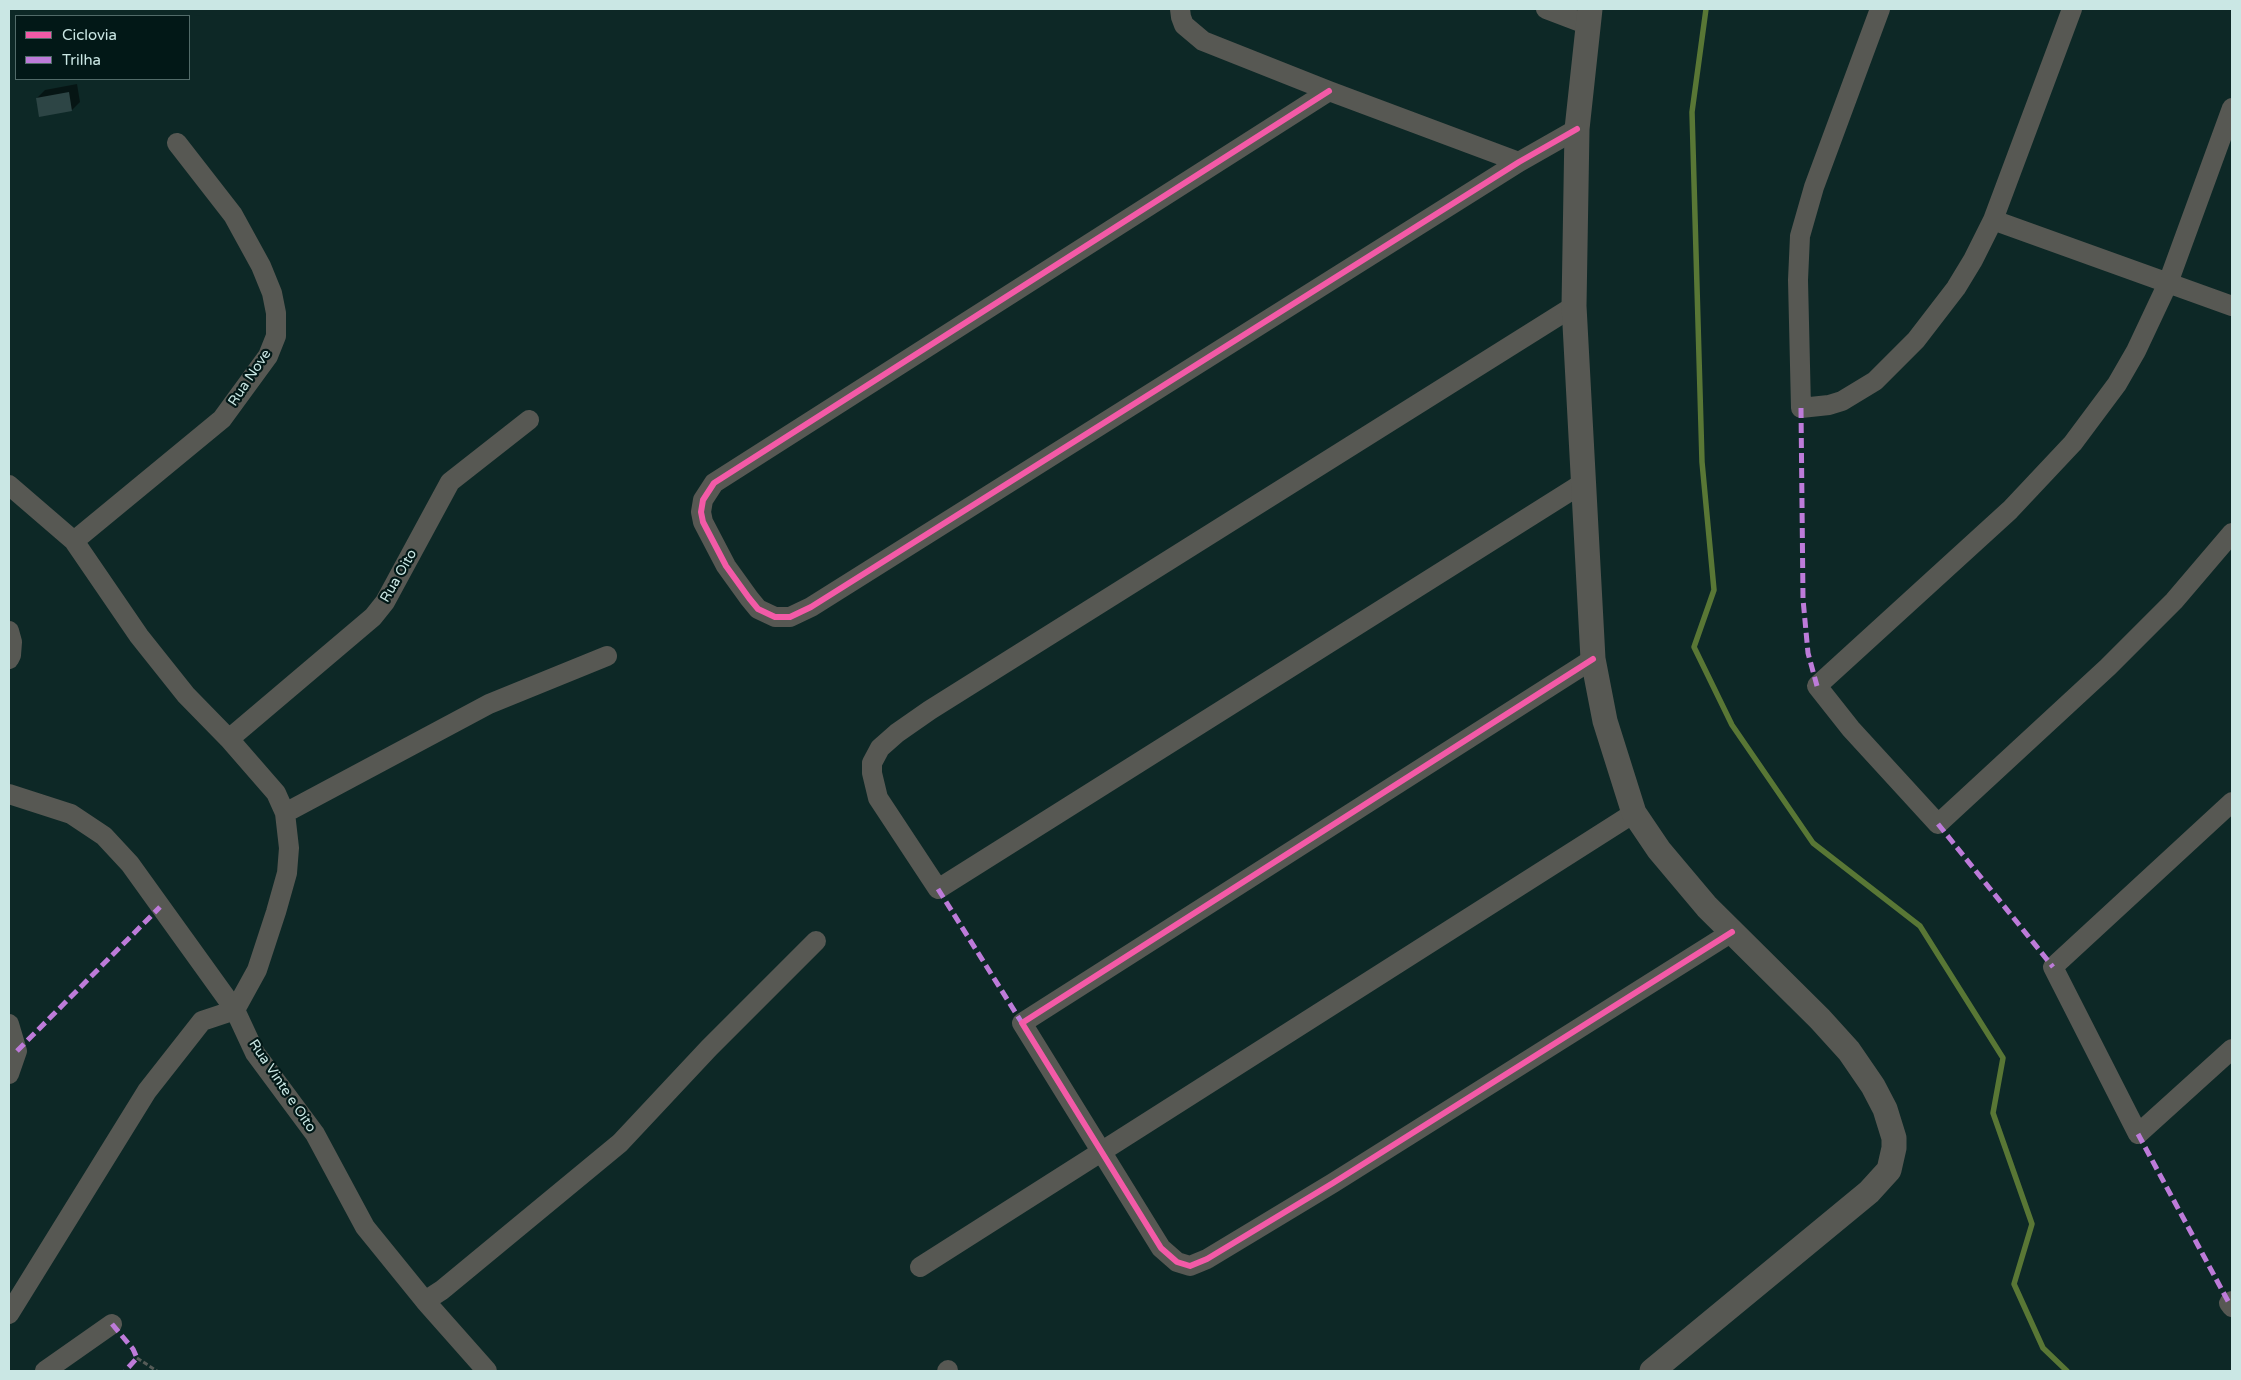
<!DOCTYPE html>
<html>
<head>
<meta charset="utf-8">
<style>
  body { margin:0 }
  #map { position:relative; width:2241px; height:1380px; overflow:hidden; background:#0d2826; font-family:"Varela Round",sans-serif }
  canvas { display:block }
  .frame { position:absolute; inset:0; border:10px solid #cae7e4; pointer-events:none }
  .legend { position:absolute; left:15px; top:15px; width:175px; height:65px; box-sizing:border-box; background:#021817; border:1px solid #526b69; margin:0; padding:6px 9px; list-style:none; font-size:15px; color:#cae7e4 }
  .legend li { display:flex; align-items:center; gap:10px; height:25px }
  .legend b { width:25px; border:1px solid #526b69 }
</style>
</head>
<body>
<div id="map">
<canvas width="2241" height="1380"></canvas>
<div class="frame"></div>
<ul class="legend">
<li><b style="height:6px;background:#f35aa7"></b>Ciclovia</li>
<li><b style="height:6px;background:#bd7bd9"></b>Trilha</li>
</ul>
</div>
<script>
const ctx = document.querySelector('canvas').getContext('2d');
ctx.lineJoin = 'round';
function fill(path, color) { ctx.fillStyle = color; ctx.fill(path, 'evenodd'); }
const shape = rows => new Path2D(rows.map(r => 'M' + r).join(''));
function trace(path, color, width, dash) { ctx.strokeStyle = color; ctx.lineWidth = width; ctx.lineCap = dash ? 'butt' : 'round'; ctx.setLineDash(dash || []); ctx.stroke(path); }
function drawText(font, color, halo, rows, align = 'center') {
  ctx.font = font + ' "Varela Round",sans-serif'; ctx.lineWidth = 4.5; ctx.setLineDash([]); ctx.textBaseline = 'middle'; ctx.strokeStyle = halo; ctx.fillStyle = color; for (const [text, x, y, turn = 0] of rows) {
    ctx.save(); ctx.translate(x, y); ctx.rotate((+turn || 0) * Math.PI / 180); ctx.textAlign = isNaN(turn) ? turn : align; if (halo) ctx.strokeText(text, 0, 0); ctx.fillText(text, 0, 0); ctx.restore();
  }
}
const shadow = shape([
  [77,84,80,102,72,110,37,98,45,90]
]);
const stream = shape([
  [1706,9,1692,112,1702,462,1714,590,1694,647,1732,725,1813,843,1920,926,2003,1058,1993,1113,2032,1224,2014,1284,2043,1348,2067,1371]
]);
const building = shape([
  [69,92,72,111,39,117,36,98]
]);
const path = shape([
  [137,1358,157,1371]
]);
const minor = shape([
  [1180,9,1181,17,1184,25,1203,41,1329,91,1519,162],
  [1546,9,1588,25],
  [1880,9,1814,187,1800,236,1798,280,1801,408,1829,405,1842,401,1875,381,1916,340,1956,288,1973,260,1993,220,2072,9],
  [1329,91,714,483,703,500,701,512,703,522,726,566,749,598,758,609,775,617,790,617,811,607,1519,162,1577,129],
  [2232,108,2168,283,2136,351,2117,384,2073,443,2010,510,1817,686,1851,729,1938,824,2108,667,2174,601,2232,533],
  [1993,220,2232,306],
  [1574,306,930,710,897,733,880,748,872,763,872,773,878,798,938,889,1583,483],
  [9,485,74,541,139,636,186,695,229,739,276,793,285,813,289,848,287,873,276,912,257,970,235,1010,202,1021,147,1091,9,1314],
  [74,541,222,419,268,356,276,336,276,313,272,293,261,266,233,215,177,143],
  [9,631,12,642,11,655,9,659],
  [1593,659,1022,1023,1161,1248,1177,1262,1190,1266,1207,1259,1333,1183,1732,932],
  [229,739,373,617,385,602,450,482,529,420],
  [9,794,71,814,104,836,130,864,235,1010,255,1053,315,1134,365,1227,425,1301,487,1371],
  [2232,802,2053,967,2138,1134,2232,1049],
  [285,813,489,704,607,656],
  [9,1024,17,1051,9,1074],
  [920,1267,1634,813],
  [425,1301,442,1290,620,1143,709,1048,816,941],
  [2232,1301,2229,1303,2232,1307],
  [45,1371,112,1324],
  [947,1371,948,1370]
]);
const tertiary = shape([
  [1590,9,1577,129,1574,306,1593,659,1605,721,1634,813,1659,850,1707,907,1820,1019,1849,1051,1873,1086,1885,1109,1894,1138,1894,1148,1889,1170,1869,1192,1652,1371]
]);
const quiet = shape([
  [1801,408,1803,599,1808,653,1817,686],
  [1938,824,2053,967],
  [938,889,1022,1023],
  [17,1051,160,907],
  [2138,1134,2229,1303],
  [112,1324,133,1349,137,1358,125,1371]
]);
const cycleway = shape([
  [1329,91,714,483,703,500,701,512,703,522,726,566,749,598,758,609,775,617,790,617,811,607,1519,162,1577,129],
  [1593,659,1022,1023,1161,1248,1177,1262,1190,1266,1207,1259,1333,1183,1732,932]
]);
const streetNames = [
  ["Rua Nove",250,378,-56],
  ["Rua Oito",399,576,-60],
  ["Rua Vinte e Oito",282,1086,56]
];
fill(shadow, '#0007');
trace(stream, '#597735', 5.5);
fill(building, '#2d4545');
trace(path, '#555c58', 3, [5, 2.5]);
trace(minor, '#575853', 20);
trace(tertiary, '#575853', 25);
trace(quiet, '#bd7bd9', 5, [10, 5]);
trace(cycleway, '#f35aa7', 6);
drawText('14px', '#cae7e4', '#021817', streetNames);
</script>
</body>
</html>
